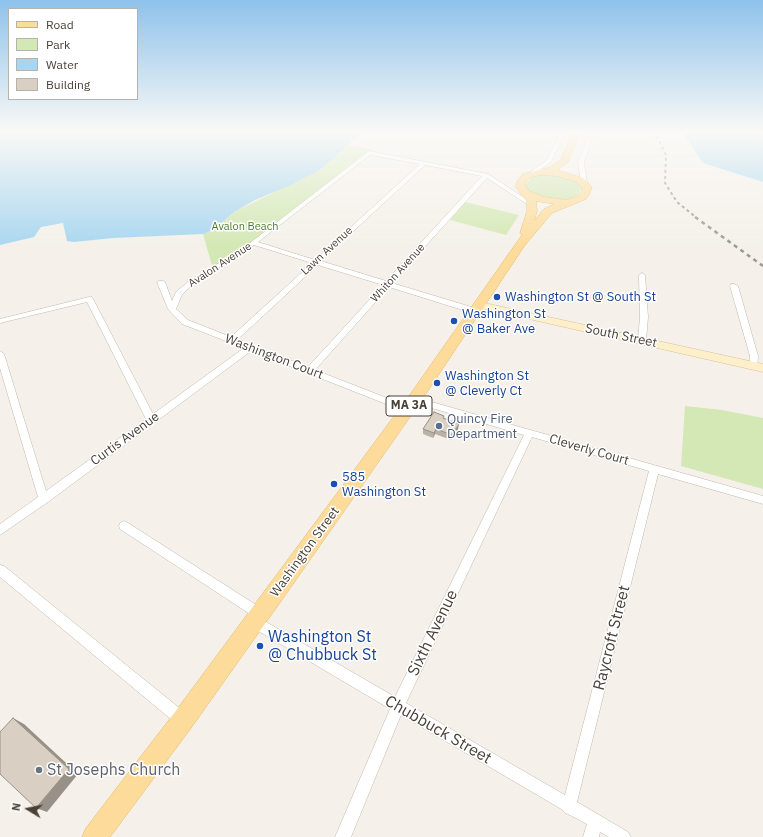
<!DOCTYPE html>
<html>
<head>
<meta charset="utf-8">
<style>
  body { margin:0 }
  #map { position:relative; width:763px; height:837px; overflow:hidden; background:#f5f1ea; font-family:"IBM Plex Sans",sans-serif }
  canvas { display:block }
  .legend { position:absolute; left:8px; top:8px; width:130px; height:92px; box-sizing:border-box; background:#fff; border:1px solid #b6b3af; margin:0; padding:5px 7px; list-style:none; font-size:12px; color:#494138 }
  .legend li { display:flex; align-items:center; gap:8px; height:20px }
  .legend b { width:20px; border:1px solid #b6b3af }
  .north { position:absolute; left:8px; top:789px; width:40px; height:40px; -webkit-text-stroke:3px #fff; paint-order:stroke; rotate:280deg; font-size:11px; font-weight:700; line-height:16px; text-align:center; color:#494138 }
  .north::after { content:''; display:block; margin:auto; width:14px; height:18px; background:#494138; clip-path:polygon(50% 0,100% 100%,50% 72%,0 100%) }
</style>
</head>
<body>
<div id="map">
<canvas width="763" height="837"></canvas>
<ul class="legend">
<li><b style="height:5px;background:#fddc9b"></b>Road</li>
<li><b style="height:11px;background:#d3e8b4"></b>Park</li>
<li><b style="height:11px;background:#a8d6f0"></b>Water</li>
<li><b style="height:11px;background:#d9cfc2"></b>Building</li>
</ul>
<div class="north">N</div>
</div>
<script>
const ctx = document.querySelector('canvas').getContext('2d');
ctx.lineJoin = 'round';
function fill(path, color) { ctx.fillStyle = color; ctx.fill(path, 'evenodd'); }
const shape = rows => new Path2D(rows.map(r => 'M' + r).join(''));
function trace(path, color, width, dash) { ctx.strokeStyle = color; ctx.lineWidth = width; ctx.lineCap = dash ? 'butt' : 'round'; ctx.setLineDash(dash || []); ctx.stroke(path); }
function drawText(font, color, halo, rows, align = 'center') {
  ctx.font = font + ' "IBM Plex Sans",sans-serif'; ctx.lineWidth = 3; ctx.setLineDash([]); ctx.textBaseline = 'middle'; ctx.strokeStyle = halo; ctx.fillStyle = color; for (const [text, x, y, turn = 0] of rows) {
    ctx.save(); ctx.translate(x, y); ctx.rotate((+turn || 0) * Math.PI / 180); ctx.textAlign = isNaN(turn) ? turn : align; if (halo) ctx.strokeText(text, 0, 0); ctx.fillText(text, 0, 0); ctx.restore();
  }
}
const green = shape([
  [348,145,373,150,254,243,213,269,203,234,213,230,234,212,320,170],
  [554,174,577,182,581,187,579,194,570,199,553,200,532,194,526,189,526,184,531,178,538,175],
  [465,202,519,215,506,235,450,220],
  [685,406,722,410,763,418,763,489,681,466]
]);
const water = shape([
  [0,132,363,132,320,170,289,186,255,200,234,212,213,230,203,234,113,238,74,242,67,241,63,223,41,227,34,237,0,245],
  [682,132,760,132,763,135,763,182,703,163]
]);
const street = shape([
  [560,132,565,132,551,162,534,174,530,174,530,172,547,160,560,132],
  [590,132,595,132,584,162,587,183,584,185,581,183,578,162,590,132],
  [369,151,488,174,535,205,530,206,487,178,392,283,478,309,478,313,472,313,389,287,315,370,410,407,411,409,410,411,404,411,251,351,48,502,0,535,0,524,38,497,0,368,0,351,4,354,46,491,146,419,87,302,0,323,0,319,89,297,92,297,153,414,244,348,182,324,168,309,157,282,159,281,163,281,165,282,172,301,176,292,189,281,241,250,369,151],
  [370,155,420,164,315,260,258,242,370,155],
  [425,165,482,176,386,281,321,261,425,165],
  [254,245,312,263,231,337,188,320,176,309,182,295,193,283,245,252,254,245],
  [318,265,383,285,308,367,237,340,318,265],
  [642,273,645,275,648,317,646,340,642,343,638,340,640,317,639,275,642,273],
  [731,284,734,284,738,286,758,356,757,368,754,369,750,366,750,356,730,286,731,284],
  [414,397,763,496,763,504,658,474,577,802,628,832,631,837,609,837,600,832,599,837,583,837,587,824,564,812,563,810,401,715,351,837,335,837,390,709,250,626,248,622,250,618,253,616,120,529,119,526,120,523,124,521,128,523,264,610,266,614,264,618,261,619,395,697,524,435,411,402,410,400,411,398,414,397],
  [532,437,649,471,565,795,406,703,532,437],
  [0,565,4,566,188,715,190,720,188,725,183,727,178,725,0,577,0,565]
]);
const secondary = shape([
  [480,302,763,364,763,372,476,307,475,305,480,302]
]);
const primary = shape([
  [573,132,581,132,568,162,557,170,583,178,592,187,589,195,586,199,552,213,525,245,419,404,286,594,191,728,110,837,82,837,86,828,175,712,409,396,522,235,520,233,527,211,526,201,515,186,518,180,523,174,550,167,560,161,573,132],
  [540,175,557,176,577,182,582,188,581,193,580,195,567,200,544,197,529,191,525,186,526,182,529,178,540,175],
  [536,201,555,204,544,209,534,221,537,211,536,201]
]);
const railFar1 = shape([
  [652,132,658,139,666,155,665,183,677,202,697,218]
]);
const rail = shape([
  [695,217,763,266]
]);
const wall = shape([
  [444,418,458,429,451,440,435,434,433,438,423,434,423,429]
]);
const shadedWall = shape([
  [459,424,458,429,451,440,452,435],
  [436,429,435,434,433,438,434,433],
  [13,718,24,724,78,774,47,812,36,808]
]);
const building = shape([
  [434,412,444,416,443,418,459,424,452,435,436,429,434,433,423,429,434,412],
  [13,718,69,769,36,808,0,774,0,732,13,718]
]);
const markers = [
  [497,297,4,"#1a4fb4"],
  [454,321,4,"#1a4fb4"],
  [437,383,4,"#1a4fb4"],
  [439,426,4,"#5c6f8a"],
  [334,484,4,"#1a4fb4"],
  [260,646,4,"#1a4fb4"],
  [39,770,4,"#6b7280"]
];
const farParknames = [
  ["Avalon Beach",245,227]
];
const farStreetnames = [
  ["Lawn Avenue",327,251,-43],
  ["Avalon Avenue",220,265,-33],
  ["Whiton Avenue",398,273,-48]
];
const shields = [
  [409,406,46]
];
const shieldNames = [
  ["MA 3A",409,406]
];
const transitNames = [
  ["Washington St @ South St",505,297],
  ["Washington St",462,314],
  ["@ Baker Ave",462,329],
  ["Washington St",445,376],
  ["@ Cleverly Ct",445,391],
  ["585",342,477],
  ["Washington St",342,492]
];
const streetNames = [
  ["South Street",621,336,12],
  ["Washington Court",274,357,21],
  ["Curtis Avenue",125,439,-36],
  ["Cleverly Court",589,450,16],
  ["Washington Street",305,552,-54]
];
const serviceNames = [
  ["Quincy Fire",447,419],
  ["Department",447,434]
];
const nearStreetnames = [
  ["Sixth Avenue",433,633,-64],
  ["Raycroft Street",612,638,-76],
  ["Chubbuck Street",438,730,30]
];
const nearTransitnames = [
  ["Washington St",268,637],
  ["@ Chubbuck St",268,655]
];
const nearWorshipnames = [
  ["St Josephs Church",47,770]
];
fill(green, '#d3e8b4');
fill(water, '#a8d6f0');
trace(street, '#c0b8ac', 1);
trace(secondary, '#d4c29a', 1);
trace(primary, '#e3b86a', 1);
fill(street, '#fff');
fill(secondary, '#feefcb');
fill(primary, '#fddc9b');
trace(railFar1, '#989898', 2, [3, 3]);
trace(rail, '#989898', 2.5, [4, 4]);
fill(wall, '#bbb2a7');
fill(shadedWall, '#989188');
fill(building, '#d9cfc2');
trace(building, '#989188', 1);
const sky = ctx.createLinearGradient(0, 0, 0, 249);
sky.addColorStop(0, '#8ec2eb');
sky.addColorStop(0.53, '#faf9f6');
sky.addColorStop(1, '#faf9f600');
ctx.fillStyle = sky;
ctx.fillRect(0, 0, 763, 249);
for (const [x, y, r, color] of markers) { const dot = new Path2D(); dot.arc(x, y, r, 0, 2 * Math.PI); ctx.fillStyle = color; ctx.fill(dot); trace(dot, '#fff', 1.5); }
drawText('11px', '#4d7b2b', '#fff', farParknames);
drawText('11px', '#494138', '#fff', farStreetnames);
for (const [x, y, w] of shields) { const box = new Path2D(); box.roundRect(x - w / 2, y - 10, w, 20, 3); ctx.fillStyle = '#fff'; ctx.fill(box); trace(box, '#494138', 1); }
drawText('bold 12px', '#494138', null, shieldNames);
drawText('13px', '#164399', '#fff', transitNames, 'left');
drawText('13px', '#494138', '#fff', streetNames);
drawText('13px', '#4e5e75', '#fff', serviceNames, 'left');
drawText('16px', '#494138', '#fff', nearStreetnames);
drawText('16px', '#164399', '#fff', nearTransitnames, 'left');
drawText('16px', '#5b616d', '#fff', nearWorshipnames, 'left');
</script>
</body>
</html>
